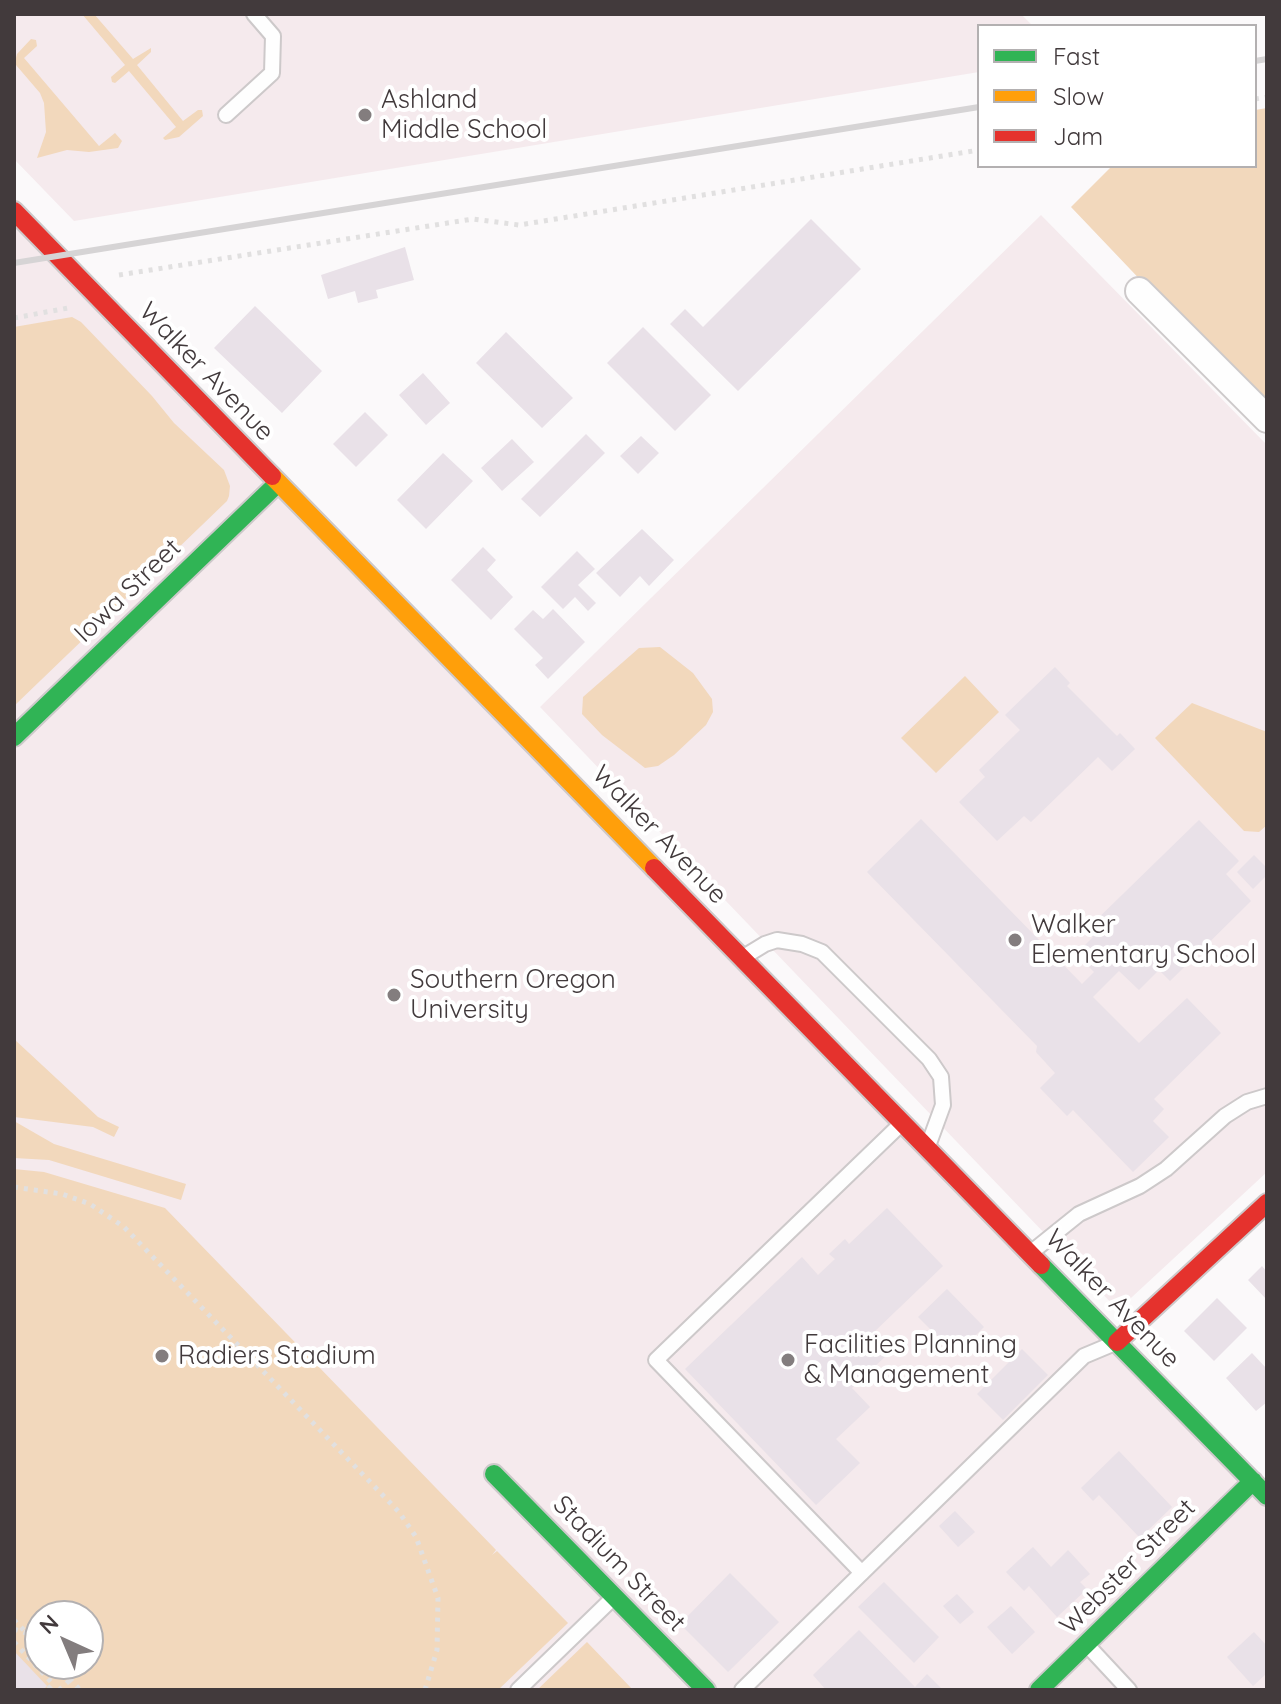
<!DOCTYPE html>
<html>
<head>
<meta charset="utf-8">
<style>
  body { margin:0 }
  #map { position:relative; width:1281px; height:1704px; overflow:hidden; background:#fbf9fa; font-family:Quicksand,sans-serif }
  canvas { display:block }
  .frame { position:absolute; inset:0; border:16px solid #423a3c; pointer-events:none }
  .legend { position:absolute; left:977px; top:24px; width:280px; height:144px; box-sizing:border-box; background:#fff; border:2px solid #b3b0b1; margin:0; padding:10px 14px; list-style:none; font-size:24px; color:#423a3c }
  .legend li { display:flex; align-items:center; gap:16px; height:40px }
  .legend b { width:40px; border:2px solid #b3b0b1 }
  .north { position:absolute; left:24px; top:1600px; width:80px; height:80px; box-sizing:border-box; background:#fff; border:2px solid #b3b0b1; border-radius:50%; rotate:316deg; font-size:22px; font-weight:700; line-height:32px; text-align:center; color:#423a3c }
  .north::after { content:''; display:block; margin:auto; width:28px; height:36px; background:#837d7e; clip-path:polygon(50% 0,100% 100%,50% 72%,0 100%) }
</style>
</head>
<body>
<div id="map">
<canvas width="1281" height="1704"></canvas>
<div class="frame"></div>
<ul class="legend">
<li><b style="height:10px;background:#30b455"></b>Fast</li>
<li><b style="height:10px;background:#ff9f0a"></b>Slow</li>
<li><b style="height:10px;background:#e5322d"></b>Jam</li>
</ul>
<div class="north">N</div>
</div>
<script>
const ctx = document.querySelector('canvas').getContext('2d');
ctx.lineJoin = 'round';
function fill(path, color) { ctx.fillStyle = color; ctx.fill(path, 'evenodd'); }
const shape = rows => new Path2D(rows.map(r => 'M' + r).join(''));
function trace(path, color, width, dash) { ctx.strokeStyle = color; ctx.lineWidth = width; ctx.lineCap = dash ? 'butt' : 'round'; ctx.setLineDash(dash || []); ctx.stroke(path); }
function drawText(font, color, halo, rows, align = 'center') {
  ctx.font = font + ' Quicksand,sans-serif'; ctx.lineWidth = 8; ctx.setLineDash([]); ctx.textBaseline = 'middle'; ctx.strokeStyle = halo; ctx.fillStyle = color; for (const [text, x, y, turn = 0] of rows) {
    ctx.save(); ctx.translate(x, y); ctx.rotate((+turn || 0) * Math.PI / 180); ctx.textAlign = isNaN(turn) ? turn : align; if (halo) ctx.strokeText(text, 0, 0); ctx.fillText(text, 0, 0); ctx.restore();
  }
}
const built = shape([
  [14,14,1021,14,1033,26,979,26,979,72,74,221,14,159],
  [1041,215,1267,445,1267,1172,1118,1310,540,707],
  [14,217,1267,1503,1267,1690,14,1690],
  [40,1616,88,1616,88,1664,40,1664]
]);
const green = shape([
  [82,14,94,14,133,59,151,48,151,52,137,65,183,121,198,110,202,110,203,116,179,137,165,140,163,138,176,127,129,71,115,83,112,82,111,77,125,65],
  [31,39,36,40,37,46,24,58,99,146,115,133,122,141,118,148,89,152,67,150,37,158,46,132,44,103,40,93,16,65,16,58,17,54],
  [1267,108,1267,413,1071,207,1112,166,1255,166,1255,110],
  [72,317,81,322,152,396,174,423,224,470,230,486,229,496,227,501,14,706,14,327],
  [660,647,693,673,712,699,713,712,706,725,674,755,658,766,645,768,602,735,582,714,583,697,639,648],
  [965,676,999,712,936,773,901,738],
  [1192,703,1267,732,1267,825,1259,832,1244,831,1155,738],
  [14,1039,98,1117,119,1127,114,1137,93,1127,14,1117],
  [14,1121,54,1144,186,1184,181,1200,49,1160,14,1158],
  [14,1169,44,1172,165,1208,496,1550,492,1555,497,1551,568,1623,498,1690,14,1690],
  [40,1616,88,1616,88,1664,40,1664],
  [587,1642,633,1690,537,1690]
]);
const building = shape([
  [811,219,861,269,738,391,670,324,685,309,703,327],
  [405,247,414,280,376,290,378,298,358,303,355,291,328,299,321,275],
  [255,306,322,371,282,413,214,348],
  [643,327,711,395,675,431,607,363],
  [506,332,573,398,542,428,476,363],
  [423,373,450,403,426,425,399,395],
  [365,412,388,435,356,467,333,444],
  [586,434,605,453,540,517,521,499],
  [641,436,659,453,638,474,620,456],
  [512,439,534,462,502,491,481,468],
  [443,453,473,481,426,529,397,500],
  [642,529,674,560,649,586,640,576,620,597,596,573],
  [483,547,496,560,487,570,513,597,491,620,451,580],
  [577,551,595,569,578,585,596,603,588,611,575,597,563,609,541,587],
  [553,609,585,642,548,679,535,665,543,658,514,629,533,610,543,619],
  [1055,667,1070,683,1067,686,1117,736,1120,733,1135,749,1112,771,1098,757,1031,822,1024,816,997,841,959,802,985,777,979,770,1020,730,1005,715],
  [921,819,1082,984,1094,972,1076,954,1093,937,1086,930,1199,820,1239,861,1226,874,1251,901,1170,981,1159,970,1139,990,1119,971,1093,997,1139,1043,1187,998,1221,1033,1154,1099,1164,1109,1153,1121,1169,1137,1133,1172,1073,1110,1067,1116,1040,1088,1055,1073,1036,1052,1037,1046,867,872],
  [1254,855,1267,868,1267,875,1253,889,1237,872],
  [887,1208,943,1266,874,1332,891,1351,852,1388,870,1407,836,1439,860,1463,816,1505,685,1369,802,1257,818,1275,835,1259,829,1254,845,1239,849,1244],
  [1262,1266,1267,1272,1267,1300,1248,1280],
  [947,1289,984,1327,956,1355,918,1317],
  [1217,1298,1247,1328,1214,1361,1184,1331],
  [1022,1349,1048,1375,1003,1420,977,1394],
  [1252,1353,1267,1369,1267,1402,1256,1411,1226,1378],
  [1119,1451,1172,1507,1140,1538,1099,1495,1093,1501,1081,1488],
  [955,1511,975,1532,958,1547,939,1526],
  [1033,1547,1051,1567,1068,1550,1090,1574,1080,1582,1087,1589,1057,1617,1029,1586,1024,1591,1006,1572],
  [730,1573,779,1622,728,1672,680,1624],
  [884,1582,939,1637,914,1663,858,1607],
  [957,1594,974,1612,960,1624,943,1606],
  [1011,1606,1035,1632,1012,1654,987,1627],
  [859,1630,915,1687,927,1674,943,1690,826,1690,813,1675],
  [1254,1632,1267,1646,1267,1673,1253,1686,1227,1657],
  [14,1651,47,1686,43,1690,14,1690]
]);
const path = shape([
  [1255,99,1267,97],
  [119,275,473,219,519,225,979,150],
  [14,318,68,308],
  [14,1187,62,1194,90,1204,124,1227,399,1512,416,1537,438,1598,437,1650,425,1690],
  [14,1620,40,1647],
  [14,1629,26,1633],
  [14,1642,53,1684,47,1690],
  [56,1664,80,1690],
  [59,1690,70,1680]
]);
const lane = shape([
  [226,115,272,73,273,36,254,14],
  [742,958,765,944,777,940,802,944,822,952,929,1059,941,1077,943,1105,928,1146],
  [1033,1251,1079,1214,1140,1186,1166,1169,1225,1116,1247,1102,1267,1096],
  [862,1573,656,1360,901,1124],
  [1088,1646,1129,1690],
  [518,1690,614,1597],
  [742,1690,1084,1356,1115,1343]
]);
const street = shape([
  [1139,291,1267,419]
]);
const fast = shape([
  [14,737,278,483],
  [1041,1265,1267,1496],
  [494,1474,706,1690],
  [1039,1690,1253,1481]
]);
const slow = shape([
  [272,476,654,868]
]);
const jam = shape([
  [14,211,272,476],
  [654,868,1041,1265],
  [1117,1342,1267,1203]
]);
const rail = shape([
  [1255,61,1267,59],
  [14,263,979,107]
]);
const markers = [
  [365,115,8,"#837d7e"],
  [1015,940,8,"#837d7e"],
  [394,995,8,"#837d7e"],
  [162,1356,8,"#837d7e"],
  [788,1360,8,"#837d7e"]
];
const poiNames = [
  ["Ashland",381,100],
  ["Middle School",381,130],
  ["Walker",1031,925],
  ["Elementary School",1031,955],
  ["Southern Oregon",410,980],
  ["University",410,1010],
  ["Facilities Planning",804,1345],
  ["& Management",804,1375],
  ["Radiers Stadium",178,1356]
];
const streetNames = [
  ["Walker Avenue",206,372,46],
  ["Iowa Street",128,591,-44],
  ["Walker Avenue",659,835,46],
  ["Walker Avenue",1112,1299,46],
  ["Stadium Street",619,1564,46],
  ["Webster Street",1128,1567,-45]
];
fill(built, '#f5eaed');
fill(green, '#f2d8bc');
fill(building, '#e9e1e8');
trace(lane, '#cdc9ca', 18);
trace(street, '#cdc9ca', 30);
trace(fast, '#cdc9ca', 22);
trace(slow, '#cdc9ca', 22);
trace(jam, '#cdc9ca', 22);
trace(path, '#e1e0e0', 5, [4, 6]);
trace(lane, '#fefefe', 14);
trace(street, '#fefefe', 26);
trace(fast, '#30b455', 18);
trace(slow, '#ff9f0a', 18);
trace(jam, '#e5322d', 18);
trace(rail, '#d6d4d5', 6);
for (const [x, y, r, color] of markers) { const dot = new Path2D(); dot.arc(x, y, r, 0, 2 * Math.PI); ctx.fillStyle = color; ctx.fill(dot); trace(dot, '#fff', 3); }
drawText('26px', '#423a3c', '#fff', poiNames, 'left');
drawText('26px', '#423a3c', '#fff', streetNames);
</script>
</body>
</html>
